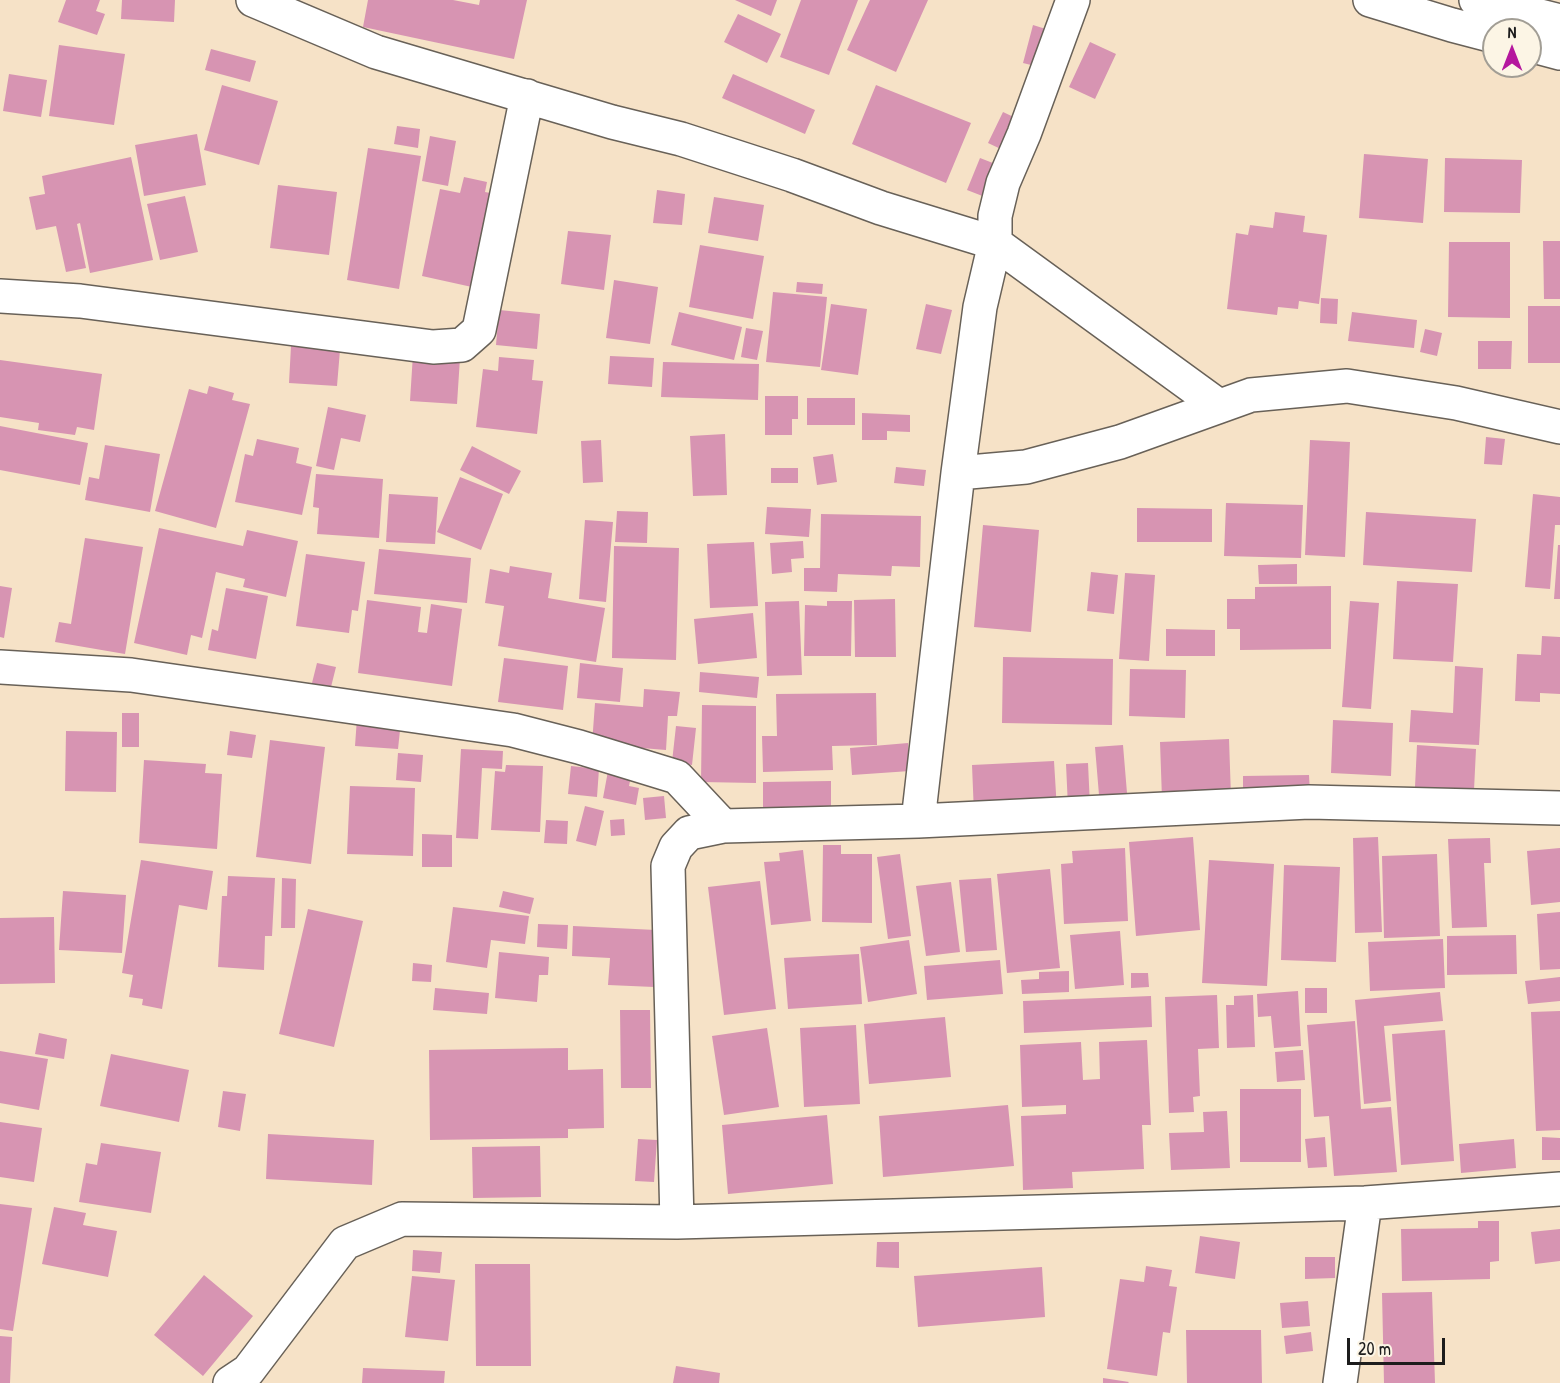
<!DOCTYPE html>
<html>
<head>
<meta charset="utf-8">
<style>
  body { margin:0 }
  #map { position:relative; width:1560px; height:1383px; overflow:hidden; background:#f6e2c7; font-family:"Patrick Hand",sans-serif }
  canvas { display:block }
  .north { position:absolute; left:1482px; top:18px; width:60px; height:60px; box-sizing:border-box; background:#fcf5e5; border:2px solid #a29e95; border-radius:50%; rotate:0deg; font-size:16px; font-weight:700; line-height:24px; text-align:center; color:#1c1c1c }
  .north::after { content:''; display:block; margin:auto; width:21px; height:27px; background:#b5179e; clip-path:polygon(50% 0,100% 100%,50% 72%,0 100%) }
  .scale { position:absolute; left:1347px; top:1338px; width:98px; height:27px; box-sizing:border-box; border:3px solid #1c1c1c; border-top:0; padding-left:8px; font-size:18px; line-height:21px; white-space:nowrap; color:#1c1c1c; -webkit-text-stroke:4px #fcf5e5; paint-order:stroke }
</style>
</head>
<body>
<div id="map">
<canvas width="1560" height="1383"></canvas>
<div class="north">N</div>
<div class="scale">20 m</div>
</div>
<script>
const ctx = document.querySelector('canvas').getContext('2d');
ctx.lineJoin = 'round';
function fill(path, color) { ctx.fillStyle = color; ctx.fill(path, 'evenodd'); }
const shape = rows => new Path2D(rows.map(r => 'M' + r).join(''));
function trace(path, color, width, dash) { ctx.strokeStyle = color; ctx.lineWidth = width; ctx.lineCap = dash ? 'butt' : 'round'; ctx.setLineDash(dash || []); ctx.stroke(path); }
const building = shape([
  [66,0,100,0,96,11,105,14,97,35,58,22],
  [122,0,175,0,174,22,121,19],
  [368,0,453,0,479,5,480,0,527,0,514,59,363,27],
  [735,0,777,0,771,16],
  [801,0,858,0,829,75,780,57],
  [870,0,928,0,896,72,847,50],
  [738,14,781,34,767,63,724,42],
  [1033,25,1049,30,1039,67,1023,63],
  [1090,42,1116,54,1095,99,1069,87],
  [59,45,125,54,114,125,49,116],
  [211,49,256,61,250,82,205,70],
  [9,74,47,80,41,117,3,111],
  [733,74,815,110,805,134,722,98],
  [222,85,278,101,259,165,204,150],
  [876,85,971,123,946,183,852,144],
  [1003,112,1020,120,1005,151,988,143],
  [397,126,420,129,418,148,394,144],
  [197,134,206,185,144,196,135,145],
  [430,136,456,141,448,186,422,181],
  [368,148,421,156,399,289,347,280],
  [1364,154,1428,159,1423,223,1359,218],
  [131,157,153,260,90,273,80,223,77,224,86,268,66,272,56,226,36,230,29,197,45,194,42,176],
  [980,158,998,165,985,197,967,190],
  [1445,158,1522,160,1520,213,1444,212],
  [464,177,487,182,485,192,501,195,481,289,422,276,440,189,460,193],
  [278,185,337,192,329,255,270,248],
  [657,190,685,194,682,225,653,223],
  [185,196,198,252,160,260,147,204],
  [714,197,764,205,758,241,708,233],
  [1275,212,1305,216,1303,232,1327,235,1319,304,1299,301,1298,309,1278,307,1277,315,1227,309,1236,233,1248,235,1250,225,1273,228],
  [568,231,611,235,604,290,561,284],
  [1543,241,1560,241,1560,299,1544,299],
  [1449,242,1510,242,1510,318,1448,317],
  [700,245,764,256,753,319,689,307],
  [614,280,658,287,650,344,606,338],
  [797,282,823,284,822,294,796,292],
  [773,292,827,297,820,367,766,362],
  [1321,298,1338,299,1337,324,1320,323],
  [831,304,867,309,858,375,821,370],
  [926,304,952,310,941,354,916,349],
  [1528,306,1560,306,1560,363,1528,363],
  [499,310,540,314,537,349,496,345],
  [679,312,742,327,734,360,671,345],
  [1352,312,1417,320,1414,348,1348,341],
  [746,328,763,331,757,360,741,357],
  [1425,329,1442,333,1437,356,1420,352],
  [1478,341,1512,341,1511,369,1478,369],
  [291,346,340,350,337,386,289,383],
  [413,354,460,358,457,404,410,401],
  [610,356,654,358,652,387,608,384],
  [499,357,534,360,532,380,543,381,537,434,476,427,483,369,498,371],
  [0,360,102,374,94,430,77,427,75,435,38,430,39,423,0,417],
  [663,362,759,364,758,400,661,397],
  [209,386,234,393,232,400,250,404,216,528,155,511,189,389,207,394],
  [765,396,798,396,798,419,792,419,792,435,765,435],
  [807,398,855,398,855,425,807,425],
  [328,407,366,415,360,442,341,438,334,470,316,466],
  [862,413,910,415,910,432,887,431,887,440,862,440],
  [0,426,88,443,80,485,0,470],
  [725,434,727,495,693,496,690,436],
  [1486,437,1505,439,1502,465,1484,464],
  [257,439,299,448,296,463,312,467,302,515,235,502,245,454,253,456],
  [601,440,603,482,583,483,581,441],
  [1310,440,1350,442,1345,557,1305,555],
  [105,445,160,454,150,512,85,500,89,477,99,479],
  [472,446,521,471,509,494,460,470],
  [833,454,837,482,817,485,813,457],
  [896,467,926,470,924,486,894,483],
  [771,468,798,468,798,483,771,483],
  [316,474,383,479,379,538,317,534,319,508,313,507],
  [460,477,503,494,481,550,437,532],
  [389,494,438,497,435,544,386,542],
  [1533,494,1560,497,1560,525,1555,525,1550,589,1525,587],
  [1226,503,1303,505,1301,558,1224,556],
  [767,507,811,509,809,537,765,534],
  [1137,508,1212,509,1212,542,1137,542],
  [617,511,648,512,647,543,615,542],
  [1366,512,1476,519,1472,572,1363,565],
  [821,514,921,516,920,567,892,566,891,576,838,574,837,592,804,591,804,568,820,568],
  [585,520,613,522,606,602,579,599],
  [983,525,1039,530,1031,632,974,627],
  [159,528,243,546,247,530,298,541,286,597,243,587,245,579,216,572,202,638,191,635,187,655,134,643],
  [85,538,143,547,125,654,55,642,59,622,71,624],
  [803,541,804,558,791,559,792,572,772,574,770,543],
  [754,542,758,606,710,608,707,544],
  [1558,545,1560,545,1560,599,1554,599],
  [614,546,679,548,676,660,612,658],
  [379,549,471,558,467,603,374,594],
  [306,554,365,562,358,611,352,610,349,633,296,626],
  [1297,564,1297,584,1259,584,1258,565],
  [510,566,552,573,548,598,605,608,596,662,498,646,504,606,485,603,490,569,509,573],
  [1091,572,1118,575,1114,614,1087,611],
  [1125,573,1155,575,1149,661,1119,659],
  [1397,581,1458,584,1453,662,1393,659],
  [0,586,12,588,4,638,0,637],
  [1331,586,1331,649,1240,650,1240,629,1227,629,1227,599,1255,599,1255,587],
  [226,588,268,596,256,659,208,650,212,629,218,631],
  [895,599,896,657,855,657,854,600],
  [367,600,421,607,418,632,427,633,431,604,462,609,452,686,358,673],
  [799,601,802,675,767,676,765,602],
  [827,601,852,601,851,656,804,656,805,605,827,606],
  [1350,601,1379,603,1371,709,1342,707],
  [753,613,757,658,698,664,694,619],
  [1166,629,1215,630,1215,656,1166,656],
  [1542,636,1560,637,1560,694,1540,693,1540,702,1515,701,1517,654,1541,655],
  [1003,657,1113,659,1112,725,1002,723],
  [504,658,568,666,563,710,498,702],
  [317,663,336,667,330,691,311,687],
  [580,663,623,668,620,702,577,698],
  [1455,666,1483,668,1479,745,1409,742,1411,710,1453,713],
  [1130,669,1186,670,1185,718,1129,716],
  [700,672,759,677,757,698,699,692],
  [644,689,680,692,677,716,668,716,666,750,592,744,595,703,643,707],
  [876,693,877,745,832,746,833,770,763,772,762,736,777,736,776,694],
  [702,705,756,706,756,783,701,782],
  [122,713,139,713,139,747,122,747],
  [357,718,401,721,398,749,355,746],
  [1333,720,1393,723,1391,776,1331,773],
  [676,726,696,728,692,765,672,762],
  [66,731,117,732,116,792,65,791],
  [230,731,256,735,252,758,227,755],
  [1229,739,1231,797,1162,799,1160,742],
  [270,740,325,747,311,864,256,857],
  [908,743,910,771,852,775,850,748],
  [1123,745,1128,805,1100,807,1095,747],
  [1417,745,1476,749,1474,790,1415,787],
  [461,749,503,751,502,769,482,768,478,839,456,838],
  [398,753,423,755,421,782,396,780],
  [144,760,206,764,205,773,222,774,217,849,139,843],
  [1054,761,1057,810,974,814,972,765],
  [1088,763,1090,806,1068,807,1066,764],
  [506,765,543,766,540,832,491,830,495,771,505,772],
  [571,766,599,769,597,797,568,794],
  [608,771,631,776,629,786,639,788,636,805,603,798],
  [1309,775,1310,794,1243,795,1243,776],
  [831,781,831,814,763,814,763,782],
  [350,786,415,788,413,856,347,854],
  [664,796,666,818,645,820,643,798],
  [585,806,604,811,596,846,576,841],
  [624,819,625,835,611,836,610,820],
  [546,820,568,821,567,844,544,843],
  [422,834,452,835,452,867,422,867],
  [1193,837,1200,930,1136,936,1129,842],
  [1378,837,1382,932,1355,933,1353,838],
  [1490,838,1491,863,1484,863,1487,927,1452,928,1448,839],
  [823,845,841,845,841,854,872,854,872,923,822,922],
  [1125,848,1128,921,1064,924,1061,864,1073,863,1072,851],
  [1560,848,1560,902,1531,905,1527,851],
  [803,850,811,921,771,925,764,862,780,861,779,853],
  [900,854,911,936,888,939,877,857],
  [1437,854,1440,936,1384,938,1382,856],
  [141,860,213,871,207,910,179,905,162,1009,142,1005,143,999,129,997,133,975,122,973],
  [1209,860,1274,864,1267,986,1202,983],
  [1284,865,1340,867,1336,962,1281,960],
  [1050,869,1060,968,1007,973,997,874],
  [228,876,275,878,272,936,265,936,264,970,218,967,222,896,227,896],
  [282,878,296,879,295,928,281,928],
  [991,878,997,950,966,952,959,880],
  [760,881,776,1009,724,1015,708,887],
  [951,882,960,952,926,956,916,886],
  [63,891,126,895,122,953,59,950],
  [503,891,534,898,530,914,499,907],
  [453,907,529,916,525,944,491,940,487,968,446,962],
  [308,909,363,921,334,1047,279,1034],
  [1560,912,1560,969,1540,970,1537,914],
  [54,917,55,983,0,984,0,918],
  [538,924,568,925,567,949,537,947],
  [573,926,656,930,654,987,608,985,610,958,572,956],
  [1120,931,1124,985,1075,989,1070,935],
  [1516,935,1517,974,1447,975,1447,936],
  [1443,939,1445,988,1370,991,1368,942],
  [909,940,917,994,868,1002,860,947],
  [499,952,549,957,548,975,539,975,537,1002,495,998],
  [859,954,862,1004,788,1009,784,958],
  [1000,960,1003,994,927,1000,924,966],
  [413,963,432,965,431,982,412,981],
  [1069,971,1069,992,1022,994,1021,980,1039,979,1039,972],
  [1131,973,1148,973,1149,987,1131,988],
  [1560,977,1560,1001,1528,1004,1525,981],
  [435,988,489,993,487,1014,433,1010],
  [1305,988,1327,988,1327,1013,1305,1013],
  [1298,991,1301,1046,1274,1048,1271,1016,1258,1017,1257,994],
  [1440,992,1443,1021,1384,1026,1391,1101,1364,1104,1355,1000],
  [1217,995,1219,1048,1198,1049,1200,1096,1193,1097,1194,1112,1169,1113,1165,997],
  [1253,995,1255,1047,1227,1048,1226,1005,1234,1005,1234,996],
  [1151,996,1152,1027,1024,1033,1023,1001],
  [620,1010,650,1010,651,1088,621,1088],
  [1560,1011,1560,1130,1536,1131,1531,1012],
  [945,1017,951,1077,869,1084,864,1024],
  [1355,1021,1361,1109,1391,1107,1397,1172,1334,1176,1329,1116,1314,1117,1307,1025],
  [856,1025,860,1104,804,1107,800,1028],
  [767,1028,779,1107,724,1115,712,1036],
  [1445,1030,1454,1161,1401,1165,1392,1034],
  [39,1033,67,1039,64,1059,35,1054],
  [1147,1040,1151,1125,1142,1125,1144,1169,1072,1172,1073,1188,1023,1190,1021,1116,1066,1114,1066,1105,1022,1107,1020,1045,1081,1042,1083,1080,1100,1079,1099,1042],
  [568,1048,568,1070,603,1069,604,1128,568,1129,568,1138,430,1140,429,1050],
  [1303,1050,1305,1080,1277,1082,1275,1052],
  [0,1051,48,1059,39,1110,0,1103],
  [111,1054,189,1070,179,1122,100,1106],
  [1240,1089,1301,1089,1301,1162,1240,1162],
  [223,1091,246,1094,240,1131,218,1127],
  [1008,1105,1014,1166,883,1177,879,1116],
  [1227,1111,1230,1168,1171,1170,1169,1133,1204,1132,1203,1112],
  [827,1115,833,1184,728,1194,722,1125],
  [0,1122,42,1128,34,1182,0,1177],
  [268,1134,374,1140,372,1185,266,1179],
  [1325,1137,1327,1167,1308,1168,1305,1139],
  [1542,1137,1560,1138,1560,1160,1542,1160],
  [638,1139,657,1140,654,1182,635,1181],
  [1514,1139,1516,1168,1461,1173,1459,1144],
  [101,1143,161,1152,151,1213,79,1202,86,1163,97,1165],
  [540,1146,541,1197,473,1198,472,1147],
  [0,1204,32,1208,13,1331,0,1329],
  [54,1207,86,1213,83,1225,117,1231,108,1277,42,1264],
  [1478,1221,1499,1221,1499,1261,1490,1262,1490,1279,1402,1281,1401,1229,1478,1228],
  [1560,1229,1560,1261,1535,1264,1531,1232],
  [1200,1236,1240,1242,1235,1279,1195,1273],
  [877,1242,899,1242,899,1268,876,1267],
  [413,1250,442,1252,440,1273,412,1271],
  [1305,1257,1335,1257,1335,1278,1305,1279],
  [475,1264,530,1264,531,1366,476,1366],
  [1146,1266,1172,1270,1169,1286,1177,1287,1170,1333,1163,1332,1157,1376,1107,1369,1120,1279,1144,1282],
  [1042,1267,1045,1317,918,1327,914,1276],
  [204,1275,253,1316,203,1376,154,1335],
  [412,1276,455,1280,448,1341,405,1337],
  [1432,1292,1435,1383,1384,1383,1382,1293],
  [1308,1301,1310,1326,1282,1328,1280,1303],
  [1186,1330,1261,1330,1262,1383,1187,1383],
  [1311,1332,1313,1351,1286,1354,1284,1336],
  [0,1336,12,1337,10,1383,0,1383],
  [676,1366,720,1373,719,1383,673,1383],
  [363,1368,445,1371,444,1383,362,1383],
  [1103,1378,1129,1382,1128,1383,1103,1383]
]);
const minor = shape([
  [253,0,376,52,612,122,681,139,792,175,881,208,995,243,1219,406],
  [0,296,80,301,433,347,462,345,479,330,527,96],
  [958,473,1026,467,1120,442,1251,395,1347,386,1456,403,1560,427],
  [0,667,131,675,513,730,579,747,677,777,723,826],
  [918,821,958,473,980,307,995,243,995,216,1003,183,1024,134,1073,0],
  [677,1222,668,866,676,847,689,833,723,826,918,821,1309,802,1560,808],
  [230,1383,248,1371,345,1243,402,1219,677,1222,1365,1203,1560,1189],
  [1340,1383,1365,1203]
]);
const major = shape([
  [1370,0,1452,25,1494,36],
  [1476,0,1560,21],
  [1530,45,1560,53]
]);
fill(building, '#d794b2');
trace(minor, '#686158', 36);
trace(major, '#686158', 36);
trace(minor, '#fff', 33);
trace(major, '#fff', 33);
</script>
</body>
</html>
